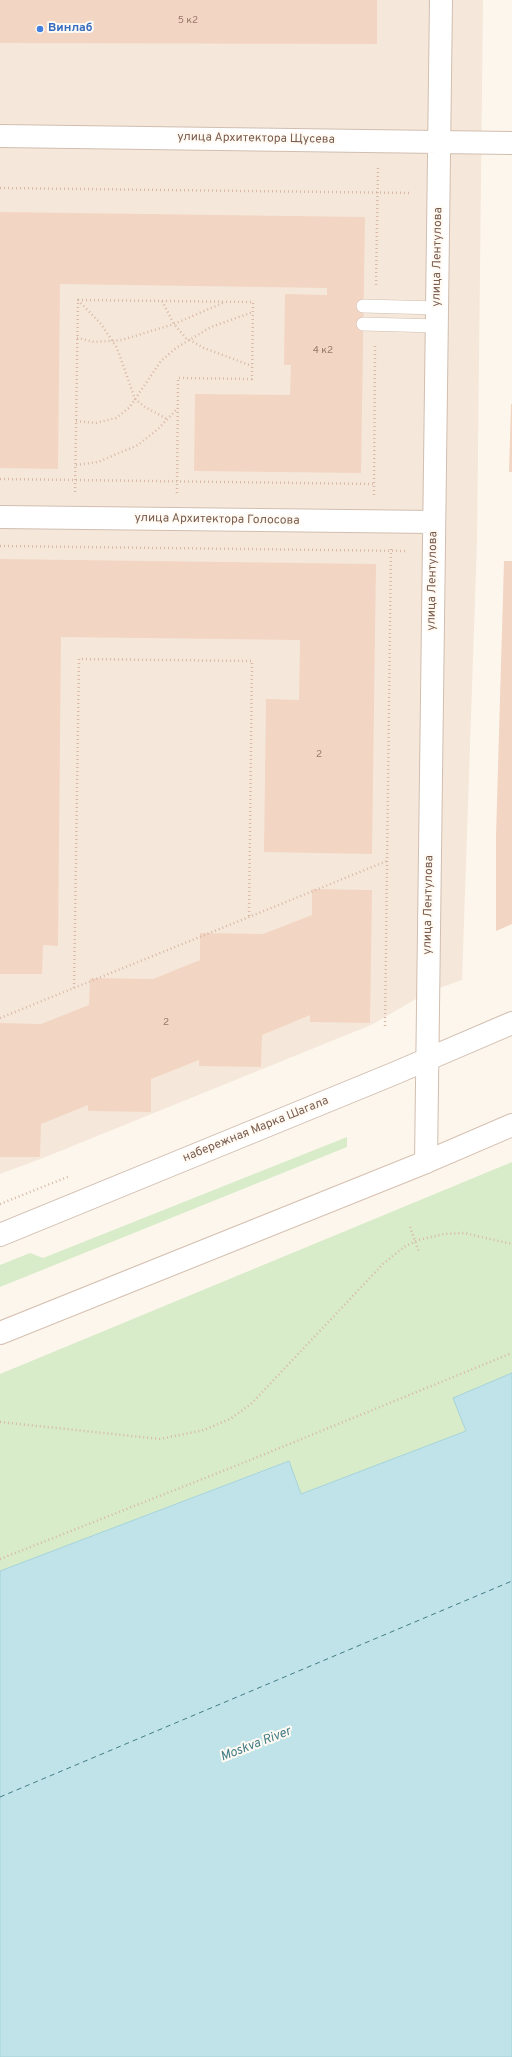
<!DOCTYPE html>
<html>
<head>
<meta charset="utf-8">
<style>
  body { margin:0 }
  canvas { display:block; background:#fdf6ec }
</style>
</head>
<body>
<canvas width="512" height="2057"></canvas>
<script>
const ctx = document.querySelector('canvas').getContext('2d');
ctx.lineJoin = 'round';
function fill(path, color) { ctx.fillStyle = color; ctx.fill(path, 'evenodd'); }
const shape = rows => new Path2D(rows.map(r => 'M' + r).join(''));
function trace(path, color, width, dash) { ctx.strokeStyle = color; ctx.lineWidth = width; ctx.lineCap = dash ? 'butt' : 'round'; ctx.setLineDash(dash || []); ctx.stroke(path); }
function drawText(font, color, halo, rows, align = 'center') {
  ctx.font = font + ' Overpass,sans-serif'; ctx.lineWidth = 4; ctx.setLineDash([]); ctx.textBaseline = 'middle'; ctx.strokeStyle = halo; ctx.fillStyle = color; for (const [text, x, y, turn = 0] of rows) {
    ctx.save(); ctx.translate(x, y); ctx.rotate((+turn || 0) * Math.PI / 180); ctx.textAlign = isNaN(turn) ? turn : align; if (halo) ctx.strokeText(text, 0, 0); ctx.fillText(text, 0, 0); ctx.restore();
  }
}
const residential = shape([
  [0,0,483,0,477,541,462,980,428,992,371,1025,43,1158,0,1174]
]);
const green = shape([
  [347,1137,347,1147,0,1287,0,1265,30,1253,43,1258],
  [512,1162,512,1373,454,1398,466,1431,301,1494,288,1461,0,1571,0,1374]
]);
const water = shape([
  [512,1373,512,2057,0,2057,0,1571,289,1461,301,1494,466,1431,453,1398,512,1373]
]);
const ferry = shape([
  [0,1797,512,1581]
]);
const building = shape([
  [0,0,377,0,377,44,0,43],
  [0,212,365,217,361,473,194,471,195,394,290,395,291,365,284,365,285,294,327,295,327,288,60,284,58,469,0,468],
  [511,404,512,404,512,472,509,472],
  [0,559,376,564,372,854,264,852,266,699,299,700,300,640,61,637,58,946,43,945,42,974,0,974],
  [504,561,512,561,512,924,496,931,496,836],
  [312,889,372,890,370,1023,310,1022,310,1015,262,1035,261,1067,199,1066,199,1060,151,1079,151,1112,88,1111,88,1105,41,1124,40,1157,0,1157,0,1023,41,1024,89,1005,90,978,153,979,200,960,200,933,263,934,312,915]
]);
const path = shape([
  [0,188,412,193],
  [376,285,378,166],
  [78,300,101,324,117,348,135,399,145,407,167,419],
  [162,301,174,324,186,338,204,348,252,366],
  [77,338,95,342,122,340,174,324,225,302],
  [76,421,96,423,116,418,129,408,161,361,176,348,211,327,253,312],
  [76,465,98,462,138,445,158,429,178,408],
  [0,479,374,484],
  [75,492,78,300,253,302,252,379,178,378,177,493],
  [374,495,375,346],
  [0,546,407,551],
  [74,988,79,659,252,661,249,917],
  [0,1018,387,861],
  [385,1026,391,548],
  [0,1204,70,1176],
  [410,1227,419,1252],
  [0,1422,160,1439,204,1430,230,1419,251,1404,383,1264,404,1247,418,1240,444,1234,464,1233,512,1244],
  [0,1559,238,1465,512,1353]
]);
const lane = shape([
  [363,306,438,308],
  [363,324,437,326]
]);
const street = shape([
  [0,136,512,143],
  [0,517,434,522],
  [426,1162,441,0],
  [0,1235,393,1074,512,1023]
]);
const secondary = shape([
  [0,1333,426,1162,512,1125]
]);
const markers = [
  [40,29,4,"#3f7fe0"]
];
const numberNames = [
  ["5 к2",188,21],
  ["4 к2",323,351],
  ["2",319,755],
  ["2",166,1023]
];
const shopNames = [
  ["Винлаб",48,29]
];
const streetNames = [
  ["улица Архитектора Щусева",256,139,1],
  ["улица Лентулова",438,257,-89],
  ["улица Архитектора Голосова",217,520,1],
  ["улица Лентулова",433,581,-89],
  ["улица Лентулова",429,905,-89],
  ["набережная Марка Шагала",256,1130,-22]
];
const waterNames = [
  ["Moskva River",256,1745,-21]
];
fill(residential, '#f5e8da');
fill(green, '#d8ecc9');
fill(water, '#bfe3e8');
trace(water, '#a5d3da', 1);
trace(ferry, '#437c86', 1, [5, 4]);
fill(building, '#f3d5c3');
trace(lane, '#d1beb0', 14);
trace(street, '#d1beb0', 24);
trace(secondary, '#d6c0b0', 24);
trace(path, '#d9b8a5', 2.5, [1, 3]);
trace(lane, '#fff', 13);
trace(street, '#fff', 22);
trace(secondary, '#fff', 22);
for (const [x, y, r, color] of markers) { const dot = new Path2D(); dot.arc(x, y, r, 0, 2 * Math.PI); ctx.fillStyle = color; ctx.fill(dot); trace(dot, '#fffaf3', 1.5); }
drawText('10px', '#987a6a', null, numberNames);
drawText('bold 12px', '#366cbe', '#fffaf3', shopNames, 'left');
drawText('12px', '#7a5c4d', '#fffaf3', streetNames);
drawText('italic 13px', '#437c86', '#fffaf3', waterNames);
</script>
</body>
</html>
